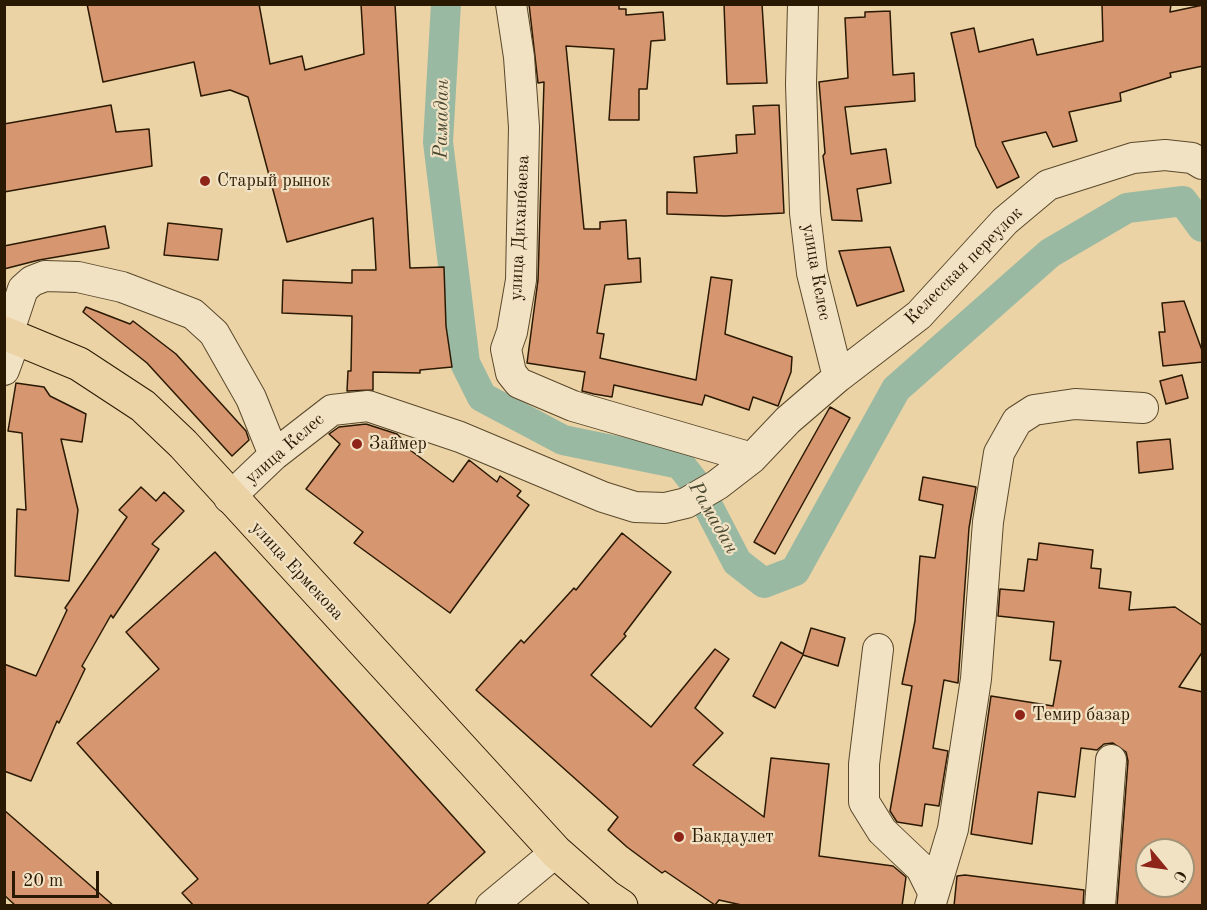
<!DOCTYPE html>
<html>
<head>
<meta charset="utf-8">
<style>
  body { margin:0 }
  #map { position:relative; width:1207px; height:910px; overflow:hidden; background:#ebd3a5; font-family:"Old Standard TT",serif }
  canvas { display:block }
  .frame { position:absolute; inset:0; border:6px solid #2a1902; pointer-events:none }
  .north { position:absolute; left:1135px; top:838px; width:60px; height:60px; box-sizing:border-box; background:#f2e2c4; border:2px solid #a29276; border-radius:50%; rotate:119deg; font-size:16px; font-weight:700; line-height:24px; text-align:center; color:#2a1902 }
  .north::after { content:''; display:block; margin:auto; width:21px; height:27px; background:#8f2418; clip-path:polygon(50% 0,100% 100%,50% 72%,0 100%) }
  .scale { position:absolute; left:12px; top:871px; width:87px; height:27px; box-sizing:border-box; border:3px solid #2a1902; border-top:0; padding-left:8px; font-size:18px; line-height:21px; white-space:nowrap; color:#2a1902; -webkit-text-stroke:4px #f2e2c4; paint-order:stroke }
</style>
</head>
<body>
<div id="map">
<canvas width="1207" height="910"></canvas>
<div class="frame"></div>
<div class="north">С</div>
<div class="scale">20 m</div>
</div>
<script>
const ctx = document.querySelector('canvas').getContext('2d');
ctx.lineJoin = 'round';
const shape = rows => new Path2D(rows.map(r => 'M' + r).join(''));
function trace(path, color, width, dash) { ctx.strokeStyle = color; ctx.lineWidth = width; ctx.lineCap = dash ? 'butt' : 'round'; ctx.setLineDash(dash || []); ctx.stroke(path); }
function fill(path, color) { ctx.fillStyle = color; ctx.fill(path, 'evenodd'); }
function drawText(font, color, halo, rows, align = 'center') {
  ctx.font = font + ' "Old Standard TT",serif'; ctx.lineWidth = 4.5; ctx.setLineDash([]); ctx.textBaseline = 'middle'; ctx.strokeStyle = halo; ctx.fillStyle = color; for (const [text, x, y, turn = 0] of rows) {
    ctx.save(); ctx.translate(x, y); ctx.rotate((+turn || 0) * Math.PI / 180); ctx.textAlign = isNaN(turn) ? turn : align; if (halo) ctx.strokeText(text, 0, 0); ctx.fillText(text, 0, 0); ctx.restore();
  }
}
const canal = shape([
  [446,4,438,142,465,363,482,397,563,440,680,464,698,487,737,562,764,583,795,571,896,389,1050,253,1127,208,1183,201,1202,227]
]);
const building = shape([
  [87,4,259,4,270,64,302,56,305,70,364,54,361,4,395,4,410,268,444,267,446,326,452,367,420,370,420,373,373,372,373,390,347,391,348,371,351,371,352,316,282,313,283,280,352,283,352,270,376,270,373,218,287,242,248,97,230,90,201,96,194,62,103,82,87,4],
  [529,4,619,4,619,9,626,9,626,15,663,12,665,40,651,41,647,89,639,89,639,120,609,120,614,49,566,46,584,229,600,229,600,222,626,220,628,259,640,258,641,282,605,285,597,333,604,334,600,358,696,380,711,277,732,280,725,334,792,357,791,372,778,406,753,397,749,410,705,395,702,405,614,385,612,397,594,394,582,391,585,372,527,363,538,280,544,82,538,83,529,4],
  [724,4,762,4,767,83,727,84,724,4],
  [1102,4,1171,4,1170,12,1203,5,1203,66,1170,73,1171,77,1120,93,1121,101,1069,112,1077,141,1053,147,1046,132,1002,142,1019,177,997,188,976,146,951,33,974,28,979,52,1033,39,1037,55,1103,41,1102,4],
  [890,11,893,75,914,73,915,101,845,107,851,154,886,149,891,183,857,189,862,221,832,220,823,156,825,153,819,82,848,78,845,18,865,17,865,12,890,11],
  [111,105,116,132,149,129,152,166,4,192,4,124,111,105],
  [779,105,784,213,725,216,667,214,667,192,697,193,694,157,737,153,736,135,755,134,753,106,779,105],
  [168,223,222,229,218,260,164,255,168,223],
  [105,226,109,248,39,260,4,269,4,246,105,226],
  [890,247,904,291,857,306,839,251,890,247],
  [1184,301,1203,353,1203,362,1163,366,1159,332,1165,332,1162,303,1184,301],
  [86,307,130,324,133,321,176,354,246,431,249,440,232,456,147,363,83,312,86,307],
  [1182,375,1188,398,1166,404,1160,381,1182,375],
  [16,383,44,387,50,396,86,414,82,442,61,439,78,510,69,581,15,576,17,509,26,510,22,433,8,431,16,383],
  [830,407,850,418,775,554,754,542,830,407],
  [366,424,397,434,401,438,398,441,453,482,469,460,497,482,500,476,521,491,517,496,529,505,450,613,354,543,363,532,306,489,340,444,329,434,339,427,366,424],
  [1170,439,1173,469,1139,473,1137,442,1170,439],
  [923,477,976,487,969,528,958,683,944,680,933,748,948,751,939,806,925,804,922,826,897,822,890,811,912,686,902,684,915,621,920,556,935,558,943,505,919,500,923,477],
  [141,487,156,501,164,492,184,511,152,544,159,549,113,618,111,615,82,666,85,669,59,723,57,721,31,781,4,771,4,664,36,676,67,610,65,608,127,517,119,510,141,487],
  [622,533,671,572,624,634,626,636,591,675,651,727,715,649,729,659,695,708,723,733,693,765,764,817,771,758,829,764,819,856,893,866,906,877,902,906,746,906,719,900,715,905,665,871,662,873,627,847,608,830,618,817,476,690,521,640,524,643,574,588,576,590,622,533],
  [1039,543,1093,550,1091,568,1101,569,1099,588,1131,592,1129,610,1175,607,1203,626,1203,651,1179,687,1203,692,1203,906,1117,906,1128,761,1126,752,1113,743,1104,744,1097,750,1081,748,1075,797,1038,792,1032,844,971,834,991,696,1053,706,1061,661,1050,660,1054,622,998,616,1000,589,1024,591,1028,559,1037,560,1039,543],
  [1147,850,1183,850,1183,886,1147,886,1147,850],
  [215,552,485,852,425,906,194,906,182,893,198,879,77,743,159,669,126,632,215,552],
  [811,628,845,638,838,666,803,655,775,708,753,696,781,642,803,654,811,628],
  [4,810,114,906,16,906,4,895,4,810],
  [965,875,1084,890,1083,906,954,906,957,876,965,875]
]);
const minor = shape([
  [511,4,519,57,524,127,521,280,512,332,506,349,511,373,519,383,573,406,752,458],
  [803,4,801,84,805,213,812,273,838,377],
  [8,334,23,289,32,281,45,276,78,277,122,287,193,314,214,333,251,398,274,455],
  [4,370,16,337],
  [229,498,274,455,332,410,368,406,460,437,603,497,635,507,665,508,686,503,717,485,752,458,788,420,838,377,919,315,1005,221,1048,185,1133,158,1165,155,1192,158,1202,164],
  [878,649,864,764,864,802,882,831,921,868,933,892],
  [491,906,556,852],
  [930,906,953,829,976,679,988,522,999,453,1017,421,1034,410,1075,404,1143,408],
  [1100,906,1111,760]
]);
const major = shape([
  [4,333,79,364,143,406,183,444,556,852,606,896,621,906]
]);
const markers = [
  [205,181,6,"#8f2418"],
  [357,444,6,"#8f2418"],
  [1020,715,6,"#8f2418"],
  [679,837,6,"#8f2418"]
];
const poiNames = [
  ["Старый рынок",217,181],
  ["Займер",369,444],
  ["Темир базар",1032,715],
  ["Бакдаулет",691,837]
];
const streetNames = [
  ["улица Диханбаева",520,228,-87],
  ["Келесская переулок",964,266,-45],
  ["улица Келес",816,272,80],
  ["улица Келес",285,449,-41],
  ["улица Ермекова",297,571,47]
];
const waterNames = [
  ["Рамадан",442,119,-89],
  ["Рамадан",713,518,60]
];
trace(canal, '#99b9a2', 30);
fill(building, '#d6966f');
trace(building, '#2a1902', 1.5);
trace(minor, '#5a482b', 32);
trace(major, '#2a1902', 35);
trace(minor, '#f2e2c4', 30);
trace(major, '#ebd3a5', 33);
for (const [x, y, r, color] of markers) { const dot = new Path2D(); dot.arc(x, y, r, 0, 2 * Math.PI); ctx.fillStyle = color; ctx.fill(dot); trace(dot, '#f2e2c4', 2); }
drawText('18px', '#2a1902', '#f2e2c4', poiNames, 'left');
drawText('18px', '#2a1902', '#f2e2c4', streetNames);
drawText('italic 20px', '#4b4932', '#f2e2c4', waterNames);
</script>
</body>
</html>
